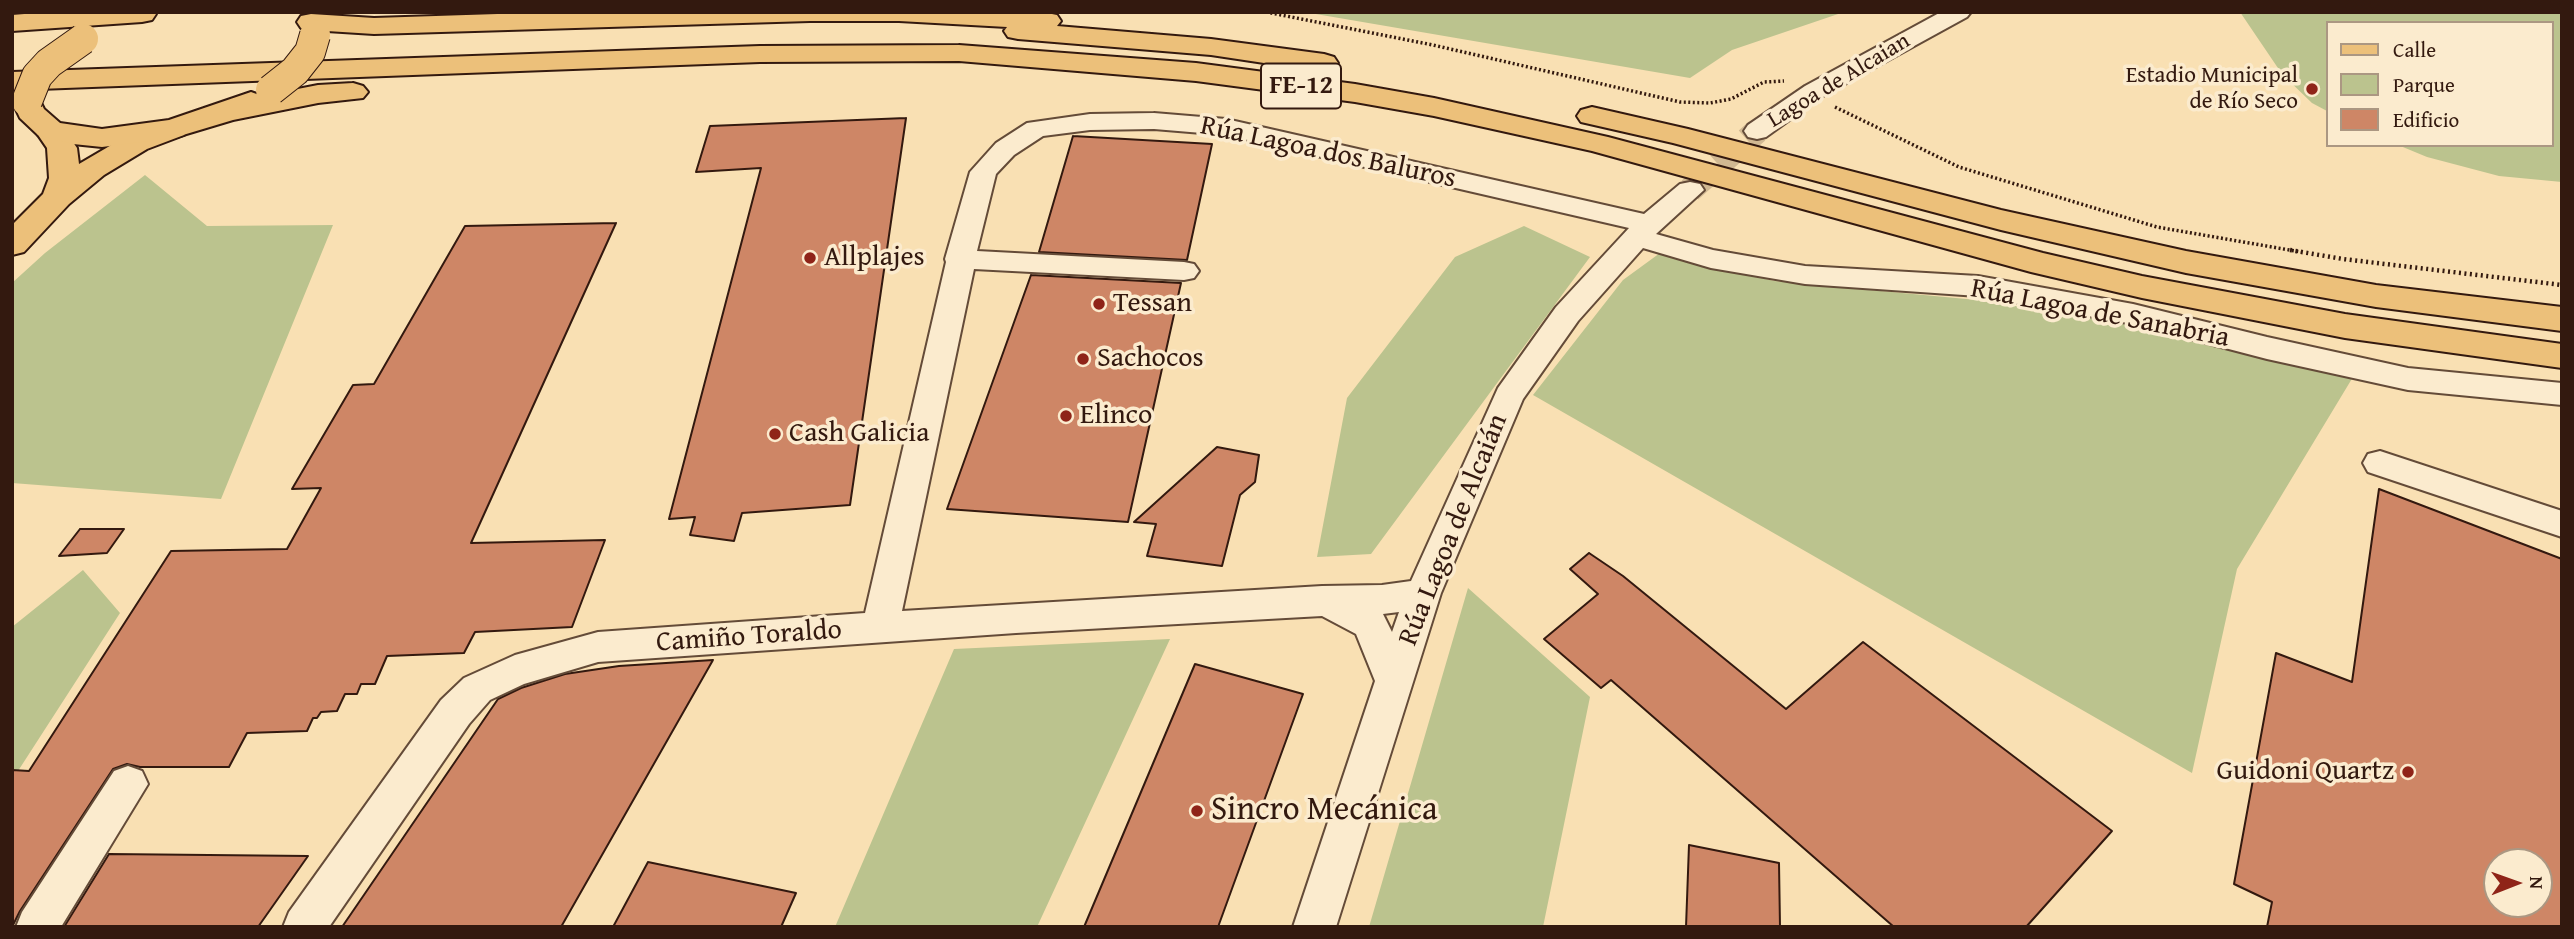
<!DOCTYPE html>
<html>
<head>
<meta charset="utf-8">
<style>
  body { margin:0 }
  #map { position:relative; width:2574px; height:939px; overflow:hidden; background:#f9e0b3; font-family:"Gentium Book Plus",serif }
  canvas { display:block }
  .frame { position:absolute; inset:0; border:14px solid #33190f; pointer-events:none }
  .legend { position:absolute; left:2326px; top:21px; width:228px; height:126px; box-sizing:border-box; background:#fbebce; border:2px solid #ab9782; margin:0; padding:9px 12px; list-style:none; font-size:21px; color:#33190f }
  .legend li { display:flex; align-items:center; gap:14px; height:35px }
  .legend b { width:35px; border:2px solid #ab9782 }
  .north { position:absolute; left:2483px; top:848px; width:70px; height:70px; box-sizing:border-box; background:#fbebce; border:2px solid #ab9782; border-radius:50%; rotate:89deg; font-size:19px; font-weight:700; line-height:28px; text-align:center; color:#33190f }
  .north::after { content:''; display:block; margin:auto; width:24px; height:32px; background:#8f2418; clip-path:polygon(50% 0,100% 100%,50% 72%,0 100%) }
</style>
</head>
<body>
<div id="map">
<canvas width="2574" height="939"></canvas>
<div class="frame"></div>
<ul class="legend">
<li><b style="height:9px;background:#ecc07a"></b>Calle</li>
<li><b style="height:19px;background:#bbc38e"></b>Parque</li>
<li><b style="height:19px;background:#ce8666"></b>Edificio</li>
</ul>
<div class="north">N</div>
</div>
<script>
const ctx = document.querySelector('canvas').getContext('2d');
ctx.lineJoin = 'round';
function fill(path, color) { ctx.fillStyle = color; ctx.fill(path, 'evenodd'); }
const shape = rows => new Path2D(rows.map(r => 'M' + r).join(''));
function trace(path, color, width, dash) { ctx.strokeStyle = color; ctx.lineWidth = width; ctx.lineCap = dash ? 'butt' : 'round'; ctx.setLineDash(dash || []); ctx.stroke(path); }
function drawText(font, color, halo, rows, align = 'center') {
  ctx.font = font + ' "Gentium Book Plus",serif'; ctx.lineWidth = 7; ctx.setLineDash([]); ctx.textBaseline = 'middle'; ctx.strokeStyle = halo; ctx.fillStyle = color; for (const [text, x, y, turn = 0] of rows) {
    ctx.save(); ctx.translate(x, y); ctx.rotate((+turn || 0) * Math.PI / 180); ctx.textAlign = isNaN(turn) ? turn : align; if (halo) ctx.strokeText(text, 0, 0); ctx.fillText(text, 0, 0); ctx.restore();
  }
}
const green = shape([
  [1304,12,1844,12,1732,50,1690,78],
  [2240,12,2562,12,2562,182,2499,176,2427,157,2398,145,2551,145,2551,23,2327,23,2327,111,2312,103,2282,74],
  [145,175,207,226,333,225,221,499,12,483,12,283,45,253],
  [1524,226,1590,257,1371,554,1317,557,1347,398,1455,257],
  [1660,253,1774,281,1977,300,2133,324,2353,377,2237,569,2192,773,1533,395,1623,280],
  [83,570,120,613,18,771,12,771,12,627],
  [1468,588,1590,697,1543,927,1369,927],
  [1170,639,1037,927,835,927,954,649]
]);
const building = shape([
  [906,118,850,505,742,513,734,541,690,535,695,517,669,519,761,168,696,172,710,126,906,118],
  [1073,136,1212,144,1187,260,1039,252,1073,136],
  [616,223,471,543,605,540,572,627,475,632,464,653,387,656,375,684,361,684,357,694,345,694,337,711,321,712,317,718,313,718,307,731,247,733,229,767,140,767,127,764,113,769,20,911,12,927,12,770,29,771,171,551,287,549,321,488,292,489,353,385,374,384,465,226,616,223],
  [1031,275,1181,283,1128,522,947,509,1031,275],
  [1217,447,1259,455,1255,482,1240,495,1222,566,1147,556,1156,524,1134,522,1217,447],
  [2379,489,2562,559,2562,927,2267,927,2272,902,2234,884,2276,653,2352,682,2379,489],
  [2497,862,2539,862,2539,904,2497,904,2497,862],
  [80,529,124,529,107,553,59,556,80,529],
  [1589,553,1623,576,1786,709,1863,642,2112,831,2026,927,1894,927,1611,680,1601,688,1544,639,1598,594,1570,569,1589,553],
  [713,660,561,927,342,927,498,699,521,688,565,674,619,666,713,660],
  [1195,664,1303,694,1218,927,1084,927,1195,664],
  [1689,845,1779,863,1780,927,1686,927,1689,845],
  [109,854,308,856,258,927,64,927,109,854],
  [648,862,796,893,781,927,613,927,648,862]
]);
const minorTunnel = shape([
  [1690,190,1757,131]
]);
const pathFar1 = shape([
  [1266,12,1433,45,1680,102,1710,103,1731,99,1764,82,1784,81],
  [1835,107,1959,167,2157,227,2301,252]
]);
const path = shape([
  [2290,250,2343,259,2562,285]
]);
const minor = shape([
  [1941,12,1971,12,1967,17,1823,96,1766,137,1757,139,1748,137,1744,131,1748,125,1805,86,1941,12],
  [1154,113,1226,119,1644,214,1680,184,1690,182,1700,184,1704,190,1656,234,1713,250,1805,266,1978,276,2133,304,2267,337,2408,368,2562,383,2562,405,2408,390,2267,359,2133,324,1978,296,1805,284,1711,268,1643,248,1578,321,1523,399,1441,593,1336,927,1293,927,1375,681,1356,634,1322,616,1016,633,598,662,524,684,490,700,469,724,329,927,283,927,289,912,441,700,464,678,515,655,598,632,865,613,946,262,945,259,970,172,996,143,1027,123,1090,114,1154,113],
  [1154,129,1226,135,1629,228,1556,307,1498,388,1411,581,1382,585,1322,586,902,611,974,269,1184,280,1194,278,1199,271,1194,264,1184,262,977,251,996,174,1014,155,1043,136,1090,130,1154,129],
  [1399,612,1392,632,1383,614,1399,612],
  [2380,451,2562,511,2562,537,2368,472,2363,463,2368,454,2380,451],
  [128,766,142,771,148,784,61,927,16,927,22,912,114,771,128,766]
]);
const major = shape([
  [49,120,60,123,77,148,79,164,125,137,162,123,173,120,184,123,188,129,184,135,147,149,104,175,69,204,24,252,12,255,12,225,43,194,49,178,47,148,34,129,38,123,49,120]
]);
const highway = shape([
  [49,12,154,12,156,14,152,20,142,22,12,31,12,15,49,12],
  [559,12,1047,13,1057,15,1061,21,1057,26,1211,39,1324,54,1334,57,1338,63,1334,69,1324,72,1211,55,1018,39,1008,37,1004,31,1007,27,899,21,810,21,374,34,311,30,301,28,297,22,301,16,311,14,374,18,559,12],
  [959,45,1196,63,1355,84,1434,98,1608,137,2043,253,2142,276,2345,314,2562,344,2562,368,2345,338,2142,298,2031,272,1592,151,1434,116,1355,102,1196,81,959,61,760,62,12,90,12,72,760,46,959,45],
  [353,83,363,86,368,92,363,98,318,103,233,120,173,138,102,147,73,144,38,135,20,118,12,101,17,95,27,92,37,95,44,109,60,123,102,129,169,120,251,92,262,96,318,85,353,83],
  [1592,107,1688,129,2001,210,2186,251,2376,285,2562,307,2562,331,2376,307,2186,273,2001,230,1673,143,1581,122,1577,116,1581,110,1592,107]
]);
const highwayBridge = shape([
  [271,90,295,71,310,52,315,35],
  [27,101,37,76,49,63,83,39]
]);
const markers = [
  [2312,89,7,"#8f2418"],
  [810,258,7,"#8f2418"],
  [1099,304,7,"#8f2418"],
  [1083,359,7,"#8f2418"],
  [1066,416,7,"#8f2418"],
  [775,434,7,"#8f2418"],
  [2408,772,7,"#8f2418"],
  [1197,811,7,"#8f2418"]
];
const farPoinames = [
  ["Estadio Municipal",2298,76],
  ["de Río Seco",2298,102]
];
const farStreetnames = [
  ["Lagoa de Alcaian",1839,81,-31]
];
const shields = [
  [1301,86,80]
];
const shieldNames = [
  ["FE-12",1301,86]
];
const streetNames = [
  ["Rúa Lagoa dos Baluros",1328,153,12],
  ["Rúa Lagoa de Sanabria",2100,314,11],
  ["Rúa Lagoa de Alcaián",1454,530,-68],
  ["Camiño Toraldo",749,637,-4]
];
const poiNames = [
  ["Allplajes",824,258],
  ["Tessan",1113,304],
  ["Sachocos",1097,359],
  ["Elinco",1080,416],
  ["Cash Galicia",789,434],
  ["Guidoni Quartz",2394,772,"right"]
];
const nearPoinames = [
  ["Sincro Mecánica",1211,811]
];
fill(green, '#bbc38e');
fill(building, '#ce8666');
trace(building, '#33190f', 2);
trace(minorTunnel, '#d1b892', 25, [25, 13]);
trace(minor, '#644b38', 4);
trace(major, '#33190f', 4);
trace(highway, '#33190f', 4);
trace(pathFar1, '#33190f', 3.5, [2, 2.5]);
trace(path, '#33190f', 4.5, [2, 3.5]);
fill(minor, '#fbebce');
fill(major, '#ecc07a');
fill(highway, '#ecc07a');
trace(highwayBridge, '#33190f', 32, []);
trace(highwayBridge, '#ecc07a', 30);
for (const [x, y, r, color] of markers) { const dot = new Path2D(); dot.arc(x, y, r, 0, 2 * Math.PI); ctx.fillStyle = color; ctx.fill(dot); trace(dot, '#fbebce', 2.5); }
drawText('23px', '#33190f', '#fbebce', farPoinames, 'right');
drawText('23px', '#33190f', '#fbebce', farStreetnames);
for (const [x, y, w] of shields) { const box = new Path2D(); box.roundRect(x - w / 2, y - 22.5, w, 45, 5); ctx.fillStyle = '#fbebce'; ctx.fill(box); trace(box, '#33190f', 2); }
drawText('bold 26px', '#33190f', null, shieldNames);
drawText('28px', '#33190f', '#fbebce', streetNames);
drawText('28px', '#33190f', '#fbebce', poiNames, 'left');
drawText('33px', '#33190f', '#fbebce', nearPoinames, 'left');
</script>
</body>
</html>
